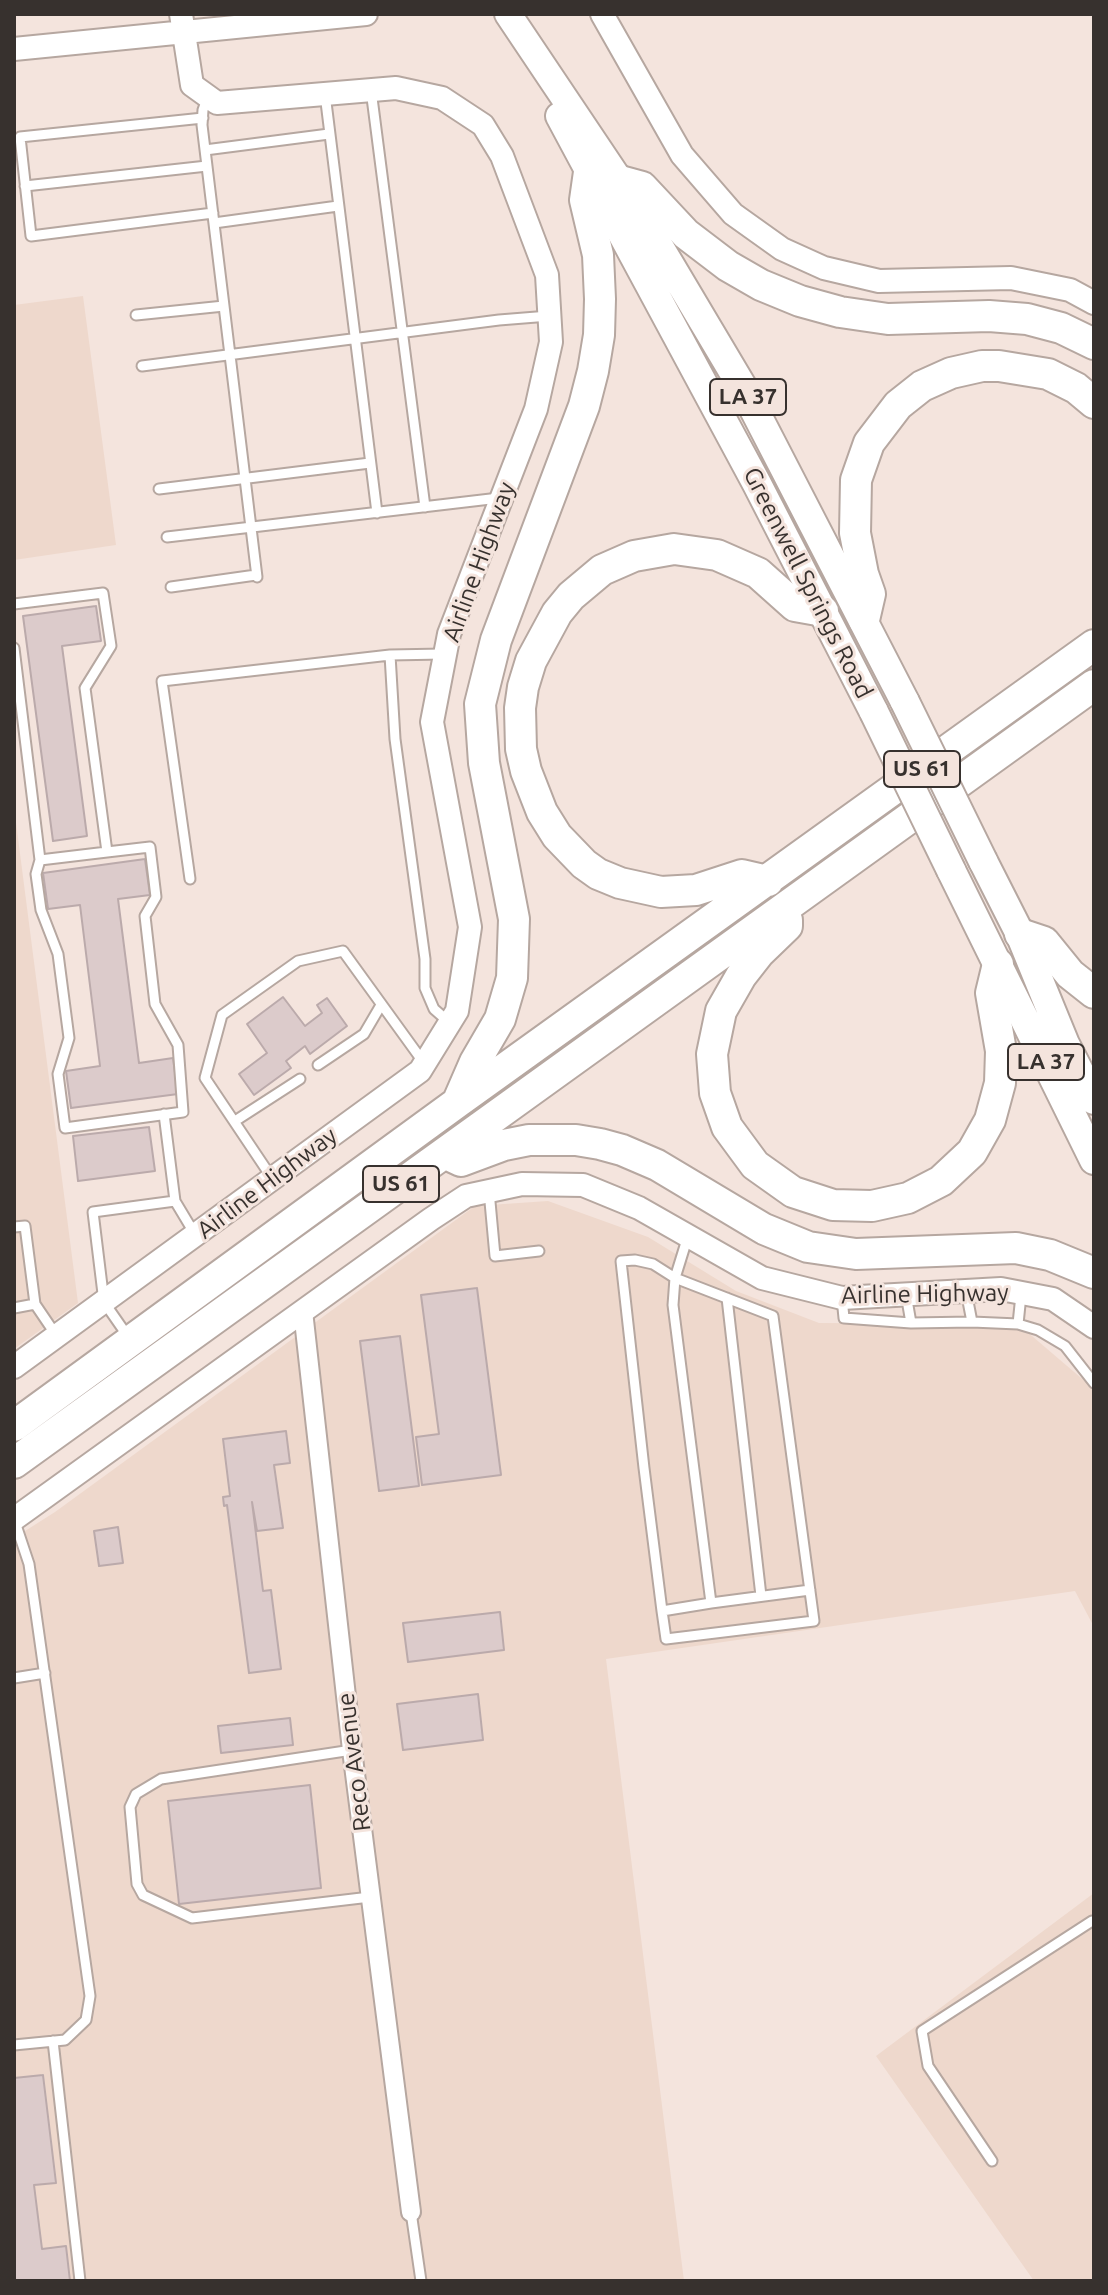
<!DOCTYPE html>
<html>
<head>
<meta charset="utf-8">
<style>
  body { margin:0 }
  #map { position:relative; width:1108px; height:2295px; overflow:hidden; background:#f4e4dd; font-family:Ubuntu,sans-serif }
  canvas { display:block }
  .frame { position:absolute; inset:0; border:16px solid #37312e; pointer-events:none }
</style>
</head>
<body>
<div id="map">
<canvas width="1108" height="2295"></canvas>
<div class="frame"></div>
</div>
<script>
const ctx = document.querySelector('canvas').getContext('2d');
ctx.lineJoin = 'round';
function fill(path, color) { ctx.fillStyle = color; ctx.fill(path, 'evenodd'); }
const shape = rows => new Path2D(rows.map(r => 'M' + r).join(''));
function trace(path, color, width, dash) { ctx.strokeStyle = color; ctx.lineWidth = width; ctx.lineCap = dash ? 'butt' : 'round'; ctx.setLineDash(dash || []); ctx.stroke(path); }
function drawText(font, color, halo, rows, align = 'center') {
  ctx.font = font + ' Ubuntu,sans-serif'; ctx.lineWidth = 6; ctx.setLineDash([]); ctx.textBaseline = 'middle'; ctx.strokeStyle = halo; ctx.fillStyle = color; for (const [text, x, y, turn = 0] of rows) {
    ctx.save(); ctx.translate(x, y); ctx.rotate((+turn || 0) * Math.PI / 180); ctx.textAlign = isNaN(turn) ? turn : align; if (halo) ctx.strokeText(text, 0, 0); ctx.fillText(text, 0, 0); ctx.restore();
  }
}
const built = shape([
  [83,296,116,545,14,560,14,305],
  [14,807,78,1303,14,1349],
  [548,1201,648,1237,736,1291,819,1323,1018,1324,1094,1389,1094,1627,1075,1591,606,1659,684,2281,14,2281,14,1538,55,1512,475,1206],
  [1094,1893,1094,2281,1034,2281,876,2056]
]);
const building = shape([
  [96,606,101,641,62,646,87,836,53,841,23,616,96,606],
  [145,859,150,895,118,899,139,1063,173,1058,178,1094,71,1108,66,1071,100,1066,80,905,48,909,43,873,145,859],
  [283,997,305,1026,322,1013,317,1005,327,998,347,1026,310,1054,305,1046,286,1061,291,1068,254,1095,239,1074,267,1053,247,1024,283,997],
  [149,1127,155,1171,78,1181,73,1136,149,1127],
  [477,1288,501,1475,422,1485,416,1437,439,1434,421,1295,477,1288],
  [400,1336,419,1486,379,1491,360,1341,400,1336],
  [286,1431,290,1463,274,1465,283,1528,257,1531,252,1502,263,1591,271,1590,281,1669,249,1673,227,1505,224,1506,223,1497,230,1496,223,1439,286,1431],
  [118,1527,123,1563,99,1566,94,1531,118,1527],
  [500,1612,504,1650,408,1662,403,1623,500,1612],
  [478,1694,483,1740,403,1750,397,1704,478,1694],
  [290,1718,293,1745,221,1753,218,1726,290,1718],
  [310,1785,321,1888,179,1904,168,1801,310,1785],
  [43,2075,56,2183,34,2185,42,2249,66,2246,70,2281,14,2281,14,2078,43,2075]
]);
const service = shape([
  [371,90,425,507],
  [325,94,377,513],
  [208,96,203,110,202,125,257,577],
  [203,118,20,137,31,236,213,213],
  [205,150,329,134],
  [25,186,207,166],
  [214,223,338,206],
  [136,315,224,306],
  [142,366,499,320,549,316],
  [159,489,370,463],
  [167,537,499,498],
  [171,587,256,575],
  [14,604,103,593,111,646,85,688,107,852,150,847,156,897,145,916,155,1004,178,1045,183,1112,65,1128,58,1074,69,1038,58,954,41,910,36,874,40,860,14,648],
  [443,654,390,655,395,739,425,959,425,988,434,1009,450,1023],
  [40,860,107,852],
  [190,879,162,681,390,655],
  [318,1065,364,1034,381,1005],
  [235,1121,300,1079],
  [272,1178,205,1078,222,1015,298,961,343,951,424,1063],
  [489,1191,495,1256,539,1251],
  [175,1201,196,1236],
  [14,1227,25,1226,35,1304,14,1308],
  [966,1291,972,1322,1018,1324],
  [906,1294,911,1323,972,1322],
  [1021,1295,1018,1324,1038,1330,1065,1346,1094,1383],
  [727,1298,761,1596],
  [842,1298,844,1318,911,1323],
  [35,1304,56,1335],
  [129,1338,104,1302,93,1212,175,1201,164,1114],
  [711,1603,810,1590],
  [662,1611,711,1603,673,1305,675,1278,773,1316,814,1621,666,1639,662,1611,644,1468,621,1261,635,1260,653,1264,675,1278,688,1236],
  [14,1678,45,1673],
  [352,1750,161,1779,136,1794,130,1807,137,1884,143,1895,192,1918,370,1897],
  [53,2041,80,2281],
  [14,2045,65,2040,86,2020,90,1996,29,1564,14,1519],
  [992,2161,928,2066,922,2031,1092,1921],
  [411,2212,421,2281]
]);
const minor = shape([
  [303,1311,352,1750,411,2212]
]);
const tertiary = shape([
  [602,14,682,155,733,214,782,249,824,268,879,281,1011,278,1070,290,1094,303],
  [14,49,366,14],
  [14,1367,420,1071,457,1011,470,927,432,722,449,634,536,409,551,342,547,275,502,156,483,125,442,98,396,88,217,103,192,85,181,14],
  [14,1519,431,1219,466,1196,522,1184,583,1185,639,1208,762,1278,842,1298,1001,1289,1053,1299,1094,1327]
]);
const secondary = shape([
  [508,14,620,181],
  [559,116,589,172]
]);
const primary = shape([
  [589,172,757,484,874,712],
  [620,181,743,388,905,702],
  [983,861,1020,934,1065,1044,1094,1100],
  [951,870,1094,1160]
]);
const trunk = shape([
  [620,181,642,187,686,234,728,266,761,285,800,301,840,312,888,319,989,316,1027,319,1061,328,1094,344],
  [864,620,870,594,863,574,855,533,856,480,869,443,898,405,922,386,951,373,982,366,999,366,1048,374,1076,388,1094,403],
  [768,881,742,875,696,890,661,892,620,883,598,874,584,864,557,836,542,812,526,771,521,749,520,708,523,687,531,661,557,613,571,596,602,570,634,556,674,549,717,555,758,573,795,606,823,611],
  [787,920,787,926,759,953,741,976,721,1011,712,1054,715,1093,727,1127,755,1165,793,1192,833,1205,872,1206,908,1198,941,1181,972,1152,990,1120,1000,1083,1001,1051,991,993,998,964],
  [1020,934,1044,942,1070,974,1094,993],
  [458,1101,475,1062,500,1019,512,978,514,919,484,763,480,704,496,640,584,406,593,371,599,335,600,299,598,255,585,200,589,172],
  [446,1154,461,1161,504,1145,529,1140,576,1140,600,1144,622,1150,657,1165,764,1229,808,1247,856,1254,1016,1248,1050,1255,1094,1273],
  [14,1426,458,1102,1094,645],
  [14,1463,1094,685]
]);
const primaryBridge = shape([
  [905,702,983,861],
  [874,712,951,870]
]);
const shields = [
  [748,397,76],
  [922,769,76],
  [1046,1062,76],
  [401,1184,76]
];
const shieldNames = [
  ["LA 37",748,397],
  ["US 61",922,769],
  ["LA 37",1046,1062],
  ["US 61",401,1184]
];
const streetNames = [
  ["Airline Highway",479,562,-70],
  ["Greenwell Springs Road",808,583,63],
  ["Airline Highway",267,1183,-37],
  ["Airline Highway",925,1294,-1],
  ["Reco Avenue",354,1762,-97]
];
fill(built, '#eed8cc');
fill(building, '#dccbcb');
trace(building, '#bbaaab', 2);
trace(service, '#b6a7a0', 13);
trace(minor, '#b6a7a0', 22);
trace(tertiary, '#b6a7a0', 26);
trace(secondary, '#b6a7a0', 30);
trace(primary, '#b6a7a0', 32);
trace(trunk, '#b6a7a0', 34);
trace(service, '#fff', 9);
trace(minor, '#fff', 18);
trace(tertiary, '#fff', 22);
trace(secondary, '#fff', 26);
trace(primary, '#fff', 28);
trace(trunk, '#fff', 30);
trace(primaryBridge, '#b6a7a0', 32, []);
trace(primaryBridge, '#fff', 28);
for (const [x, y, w] of shields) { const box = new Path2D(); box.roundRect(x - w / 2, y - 18, w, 36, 6); ctx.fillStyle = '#f4e4dd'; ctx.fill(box); trace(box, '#37312e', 2); }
drawText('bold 22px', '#37312e', null, shieldNames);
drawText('24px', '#37312e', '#f4e4dd', streetNames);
</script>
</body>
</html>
